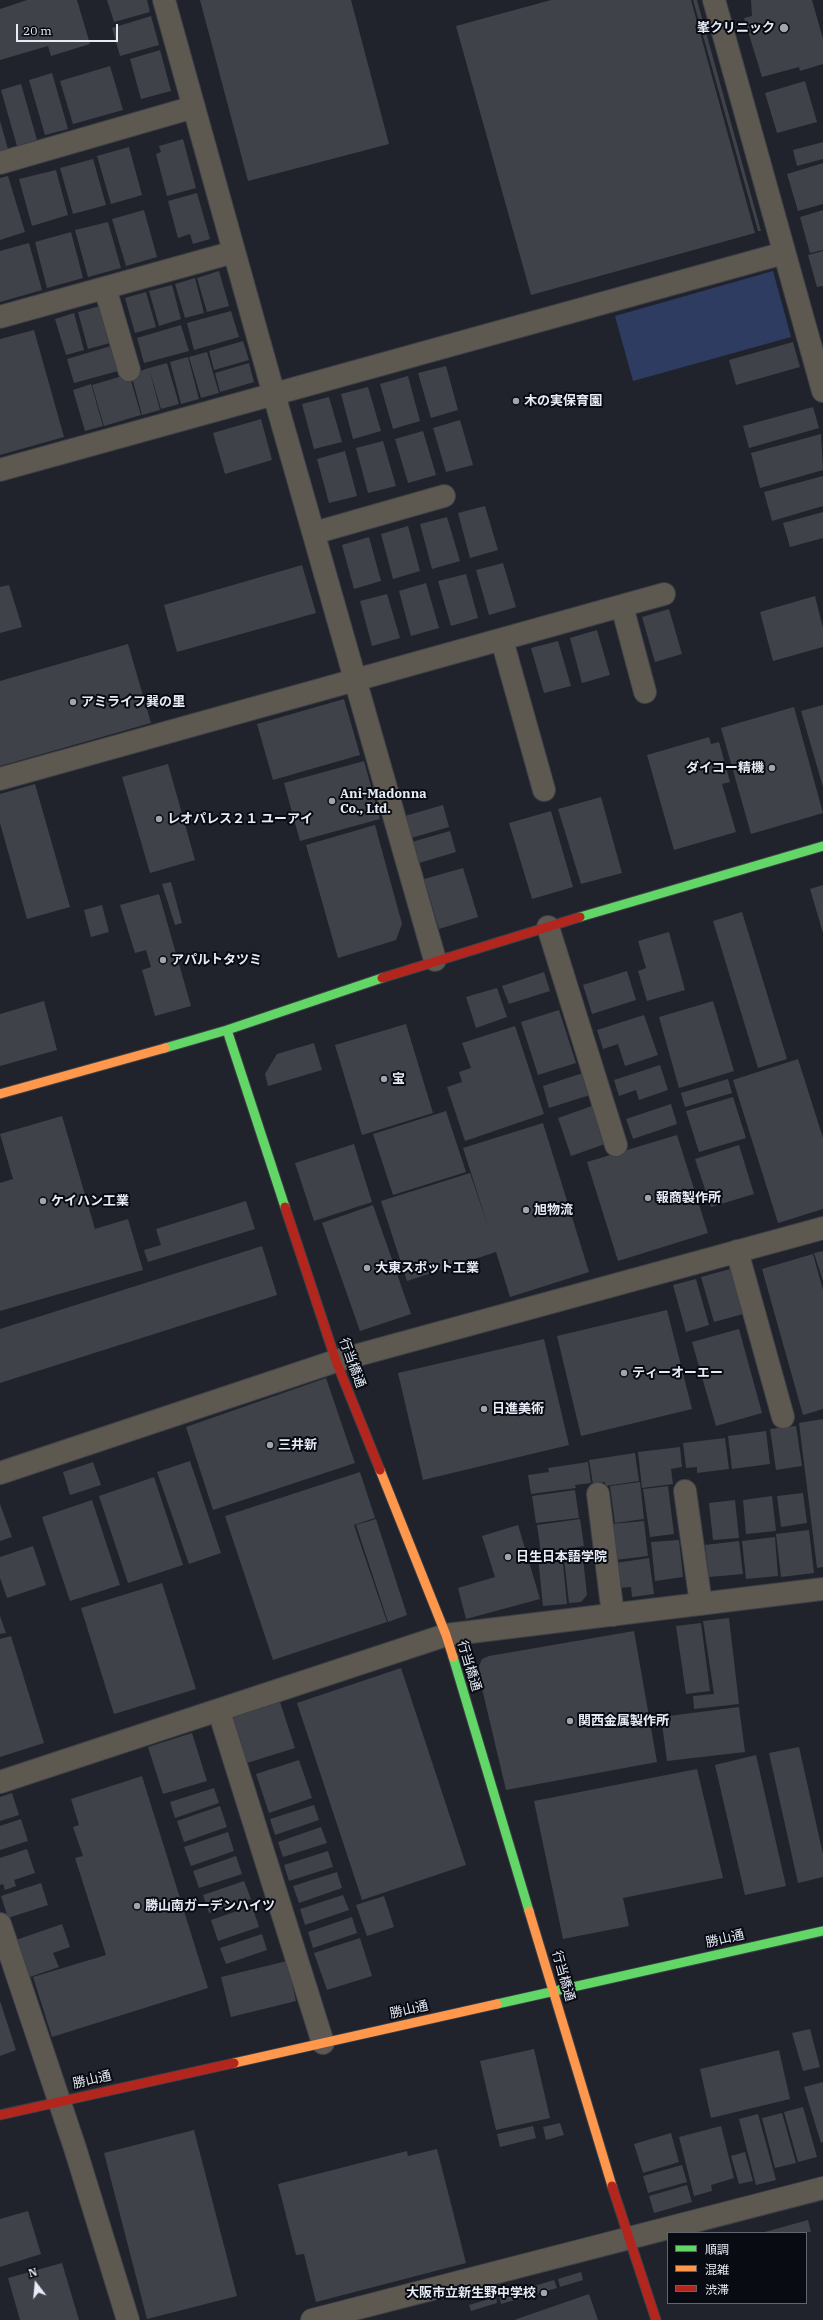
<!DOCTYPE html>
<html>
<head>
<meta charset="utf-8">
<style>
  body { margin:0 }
  #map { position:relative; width:823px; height:2320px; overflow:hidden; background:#20232c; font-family:"IBM Plex Serif","Noto Sans JP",serif }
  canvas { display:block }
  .legend { position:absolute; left:667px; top:2232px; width:140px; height:72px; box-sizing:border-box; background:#080b12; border:1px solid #61656d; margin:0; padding:5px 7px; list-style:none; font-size:12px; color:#e6ebf6 }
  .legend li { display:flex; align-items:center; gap:8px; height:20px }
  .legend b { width:20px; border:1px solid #61656d }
  .north { position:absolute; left:16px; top:2264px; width:40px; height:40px; -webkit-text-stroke:3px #080b12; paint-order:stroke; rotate:344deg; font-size:11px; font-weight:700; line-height:16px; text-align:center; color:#e6ebf6 }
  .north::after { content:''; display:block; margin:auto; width:14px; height:18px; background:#e6ebf6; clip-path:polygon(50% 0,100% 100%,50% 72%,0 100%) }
  .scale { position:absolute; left:16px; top:24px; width:102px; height:18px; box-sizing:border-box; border:2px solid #e6ebf6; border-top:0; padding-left:5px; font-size:12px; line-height:14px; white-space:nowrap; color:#e6ebf6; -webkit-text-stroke:3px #080b12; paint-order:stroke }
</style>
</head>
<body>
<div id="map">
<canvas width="823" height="2320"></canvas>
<ul class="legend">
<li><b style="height:5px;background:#63d668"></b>順調</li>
<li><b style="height:5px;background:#ff974d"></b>混雑</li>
<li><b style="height:5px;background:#b3261e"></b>渋滞</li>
</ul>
<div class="north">N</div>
<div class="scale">20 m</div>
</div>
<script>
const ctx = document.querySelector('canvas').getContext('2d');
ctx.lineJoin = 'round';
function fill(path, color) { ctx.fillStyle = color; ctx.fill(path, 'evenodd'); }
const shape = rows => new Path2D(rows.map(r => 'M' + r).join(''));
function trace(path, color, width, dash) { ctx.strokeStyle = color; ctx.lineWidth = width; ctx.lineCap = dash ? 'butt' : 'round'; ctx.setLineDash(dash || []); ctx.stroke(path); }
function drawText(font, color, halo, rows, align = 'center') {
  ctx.font = font + ' "IBM Plex Serif","Noto Sans JP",serif'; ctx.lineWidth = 4; ctx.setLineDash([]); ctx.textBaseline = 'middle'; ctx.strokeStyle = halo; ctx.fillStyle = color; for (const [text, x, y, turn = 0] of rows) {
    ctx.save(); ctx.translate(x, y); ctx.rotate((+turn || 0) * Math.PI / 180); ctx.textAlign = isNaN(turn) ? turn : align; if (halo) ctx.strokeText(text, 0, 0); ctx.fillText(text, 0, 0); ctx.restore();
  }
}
const green = shape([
  [773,271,791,337,633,381,615,316]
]);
const building = shape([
  [77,0,90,44,51,56,48,46,0,60,0,9,27,0],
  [107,0,147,0,150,12,114,22],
  [200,0,351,0,389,144,248,181],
  [551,0,691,0,755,233,531,295,456,26],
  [693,0,697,0,761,231,758,231],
  [751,0,812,0,823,39,823,64,800,71,799,67,762,77,744,18,752,16],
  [151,16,159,45,120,56,112,28],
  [160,50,171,91,141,99,130,59],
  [110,66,123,110,73,124,60,81],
  [52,73,68,129,45,135,29,80],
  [805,81,817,122,777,133,765,93],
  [21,84,37,140,17,146,1,90],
  [0,121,8,149,0,151],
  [183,139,196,188,167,196,156,154,161,152,159,146],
  [823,142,823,159,797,166,793,150],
  [129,147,142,195,111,204,97,156],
  [93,159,106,205,73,214,60,168],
  [823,163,823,204,798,211,787,174],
  [56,170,68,215,32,226,19,179],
  [8,176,25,232,0,240,0,178],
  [197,193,210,239,193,244,190,234,178,238,168,201],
  [144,210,157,257,126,266,112,219],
  [823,210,823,250,810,253,800,217],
  [108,222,121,268,88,277,75,230],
  [71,232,83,278,47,288,35,242],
  [29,243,42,290,0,302,0,251],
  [823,251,823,286,817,287,808,255],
  [219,271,229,306,207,312,197,278],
  [195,278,204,313,185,318,175,284],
  [172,285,181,319,159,326,149,291],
  [146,292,156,327,135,333,125,298],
  [100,306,110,343,88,349,78,312],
  [231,311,239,337,194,350,187,323],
  [74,313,84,350,66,355,55,319],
  [181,325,189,351,144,363,137,338],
  [34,330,64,437,0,455,0,339],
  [243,341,249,360,214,370,209,351],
  [793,342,800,367,736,385,729,360],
  [111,346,118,371,74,383,67,359],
  [207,352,219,393,201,398,189,357],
  [188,357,199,399,181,404,170,362],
  [167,363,179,404,161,409,149,368],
  [249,363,254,382,220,392,215,373],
  [446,366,458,410,431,418,418,373],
  [149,368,160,410,142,415,131,374],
  [129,374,141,415,104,426,92,385],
  [408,376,420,421,393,429,380,384],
  [91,384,103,426,85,431,73,390],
  [368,387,381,431,353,439,341,394],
  [329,397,342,442,314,449,302,404],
  [813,407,819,428,749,448,743,426],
  [261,419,272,460,225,474,213,433],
  [460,420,473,465,446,472,433,428],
  [423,431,436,475,408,483,395,439],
  [821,434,823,470,760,488,751,453],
  [383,441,396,486,368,493,356,448],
  [345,451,357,496,329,503,317,459],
  [823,476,823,506,772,521,764,492],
  [485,506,498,550,470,558,458,513],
  [823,512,823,538,790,547,783,523],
  [447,517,460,561,432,569,420,524],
  [408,526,420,571,393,579,381,534],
  [369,537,381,581,354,589,342,545],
  [503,563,516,607,489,615,476,570],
  [302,565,316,613,177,652,164,605],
  [466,574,478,618,451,626,438,581],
  [426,583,439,628,411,636,399,591],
  [9,585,22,627,0,633,0,587],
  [387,594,400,638,372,646,360,601],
  [815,596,823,628,823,647,773,661,760,612],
  [669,609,682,654,655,662,642,617],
  [597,630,610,675,582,683,570,638],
  [558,641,571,686,544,693,531,648],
  [128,644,151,723,0,766,0,681],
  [344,699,360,755,273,780,257,724],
  [823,705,823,787,801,711],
  [794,707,823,813,751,834,721,728],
  [709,737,711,744,719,742,730,782,722,784,736,832,674,850,647,755],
  [364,761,380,819,300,841,284,783],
  [168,764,195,860,150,873,122,777],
  [35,784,70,907,27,919,0,823,0,794],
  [601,797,622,873,581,884,558,809],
  [443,805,449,827,411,838,405,816],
  [551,811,573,887,532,899,509,823],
  [375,825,402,924,396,940,338,958,306,845],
  [450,831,456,852,419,863,412,842],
  [463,868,478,917,439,929,424,879],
  [171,882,182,923,175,925,162,884],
  [823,885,823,933,810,889],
  [159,894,191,1006,155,1016,142,970,151,967,146,950,135,953,120,905],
  [102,905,109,932,91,937,84,910],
  [742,912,787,1059,758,1068,713,921],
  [669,932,685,990,647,1001,638,971,646,968,638,941],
  [627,971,636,1000,592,1014,583,985],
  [544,972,550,991,509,1004,502,986],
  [497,988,507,1017,476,1028,466,997],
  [44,1001,57,1050,0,1066,0,1014],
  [713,1001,734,1071,679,1088,659,1017],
  [559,1010,576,1063,538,1075,521,1022],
  [644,1015,658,1055,625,1066,618,1044,603,1049,597,1030],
  [406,1024,433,1113,362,1135,335,1045],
  [515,1026,544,1114,465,1141,447,1087,462,1082,459,1072,471,1068,462,1043],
  [314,1043,322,1070,268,1086,265,1074,277,1054],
  [798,1059,823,1138,823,1209,778,1223,733,1080],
  [660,1065,668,1090,639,1100,636,1090,619,1096,614,1080],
  [583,1073,590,1095,549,1108,543,1086],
  [728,1079,732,1093,685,1107,681,1093],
  [733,1097,746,1138,699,1152,686,1111],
  [671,1104,677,1124,633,1139,626,1119],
  [592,1106,605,1144,571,1156,558,1118],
  [446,1111,466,1172,393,1195,373,1134],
  [62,1116,95,1229,128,1219,143,1270,0,1311,0,1183,13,1179,0,1134],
  [543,1123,589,1272,510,1297,496,1252,407,1281,381,1201,470,1173,488,1226,463,1148],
  [677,1135,708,1233,618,1261,587,1162],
  [354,1144,372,1202,314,1221,295,1163],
  [739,1145,754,1194,711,1207,695,1159],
  [246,1201,255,1229,148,1262,144,1250,161,1245,156,1229],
  [373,1205,411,1314,360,1331,322,1223],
  [262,1246,277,1295,0,1383,0,1329],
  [823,1251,823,1281,814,1253],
  [813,1254,823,1290,823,1409,803,1415,762,1269],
  [730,1269,743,1314,714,1322,701,1277],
  [696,1279,709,1325,686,1332,673,1285],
  [667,1310,692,1409,581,1436,557,1336],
  [739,1329,762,1413,716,1426,692,1342],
  [544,1339,569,1445,423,1480,398,1373],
  [326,1378,355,1463,213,1510,186,1427],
  [823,1419,823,1567,817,1568,799,1423],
  [796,1426,802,1466,776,1470,770,1429],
  [766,1431,770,1464,732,1469,728,1436],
  [725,1438,729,1469,697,1473,697,1467,686,1468,683,1443],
  [680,1447,682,1467,671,1469,673,1484,642,1488,638,1452],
  [635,1453,639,1481,605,1486,605,1482,593,1484,589,1460],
  [190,1461,221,1553,189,1564,157,1472],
  [93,1462,101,1485,70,1495,63,1472],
  [588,1462,591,1483,575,1485,576,1488,531,1494,528,1475,549,1472,548,1468],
  [360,1472,375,1518,354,1525,387,1622,273,1660,225,1516],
  [154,1477,183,1565,128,1583,99,1496],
  [640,1482,644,1519,615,1523,610,1486],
  [668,1486,674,1534,650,1537,643,1489],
  [575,1490,579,1518,536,1523,532,1496],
  [803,1493,807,1523,781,1527,777,1496],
  [772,1496,776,1531,746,1534,743,1500],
  [92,1500,120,1585,70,1601,42,1517],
  [735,1500,739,1538,713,1540,709,1503],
  [0,1504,12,1537,0,1541],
  [376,1519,407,1615,388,1622,356,1525],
  [580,1519,584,1546,541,1553,537,1525],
  [644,1521,648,1556,615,1560,611,1524],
  [518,1525,540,1599,466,1619,458,1588,495,1577,482,1536],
  [809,1530,814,1573,781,1577,776,1534],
  [775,1537,778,1576,746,1579,742,1541],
  [679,1540,683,1577,655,1581,651,1542],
  [739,1541,743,1574,709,1577,705,1545],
  [33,1546,46,1585,7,1598,0,1578,0,1557],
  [582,1549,587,1595,581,1602,569,1603,563,1550],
  [562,1554,567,1604,543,1606,538,1557],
  [649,1558,654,1594,632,1597,631,1587,619,1588,615,1563],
  [162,1583,196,1689,114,1714,81,1608],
  [0,1616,6,1633,0,1634],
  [729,1618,739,1704,694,1709,693,1696,714,1694,703,1621],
  [701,1623,710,1691,686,1694,676,1626],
  [634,1631,657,1762,506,1790,480,1680,479,1666,482,1659,489,1656],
  [11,1636,44,1743,0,1757,0,1639],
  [401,1668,466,1865,362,1900,297,1703],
  [280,1702,295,1748,247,1763,232,1717],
  [739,1707,745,1752,667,1761,661,1717],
  [192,1733,207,1781,163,1794,148,1747],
  [799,1747,823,1854,823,1877,798,1883,769,1753],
  [756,1755,786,1886,745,1895,715,1765],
  [299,1760,312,1798,269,1813,256,1774],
  [697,1769,723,1878,623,1898,629,1926,563,1939,534,1801],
  [142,1776,208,1988,52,2037,33,1977,106,1955,75,1858,83,1856,73,1827,79,1825,71,1799],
  [214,1788,219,1803,175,1818,170,1802],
  [12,1793,19,1815,0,1821,0,1797],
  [314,1805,319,1820,275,1835,270,1819],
  [220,1806,227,1827,184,1842,177,1821],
  [21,1819,28,1841,0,1850,0,1826],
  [321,1827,327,1843,283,1857,278,1842],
  [228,1832,234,1851,191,1866,184,1847],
  [27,1849,35,1873,14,1880,16,1886,5,1890,3,1884,0,1885,0,1858],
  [328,1851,333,1867,289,1881,284,1865],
  [236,1856,242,1874,199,1888,193,1871],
  [337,1872,342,1888,299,1903,293,1886],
  [244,1881,251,1899,209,1913,203,1895],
  [41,1883,48,1905,8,1918,1,1896],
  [343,1895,349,1910,305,1925,300,1909],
  [384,1896,394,1927,367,1936,356,1905],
  [252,1906,259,1927,218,1941,211,1920],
  [352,1917,357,1933,313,1948,308,1932],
  [62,1924,70,1947,53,1953,59,1967,30,1977,16,1940],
  [262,1934,267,1950,226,1964,220,1948],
  [360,1938,372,1976,327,1990,314,1953],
  [287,1961,296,2001,231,2017,221,1977],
  [0,2001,16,2050,0,2056],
  [810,2029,820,2067,803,2071,792,2033],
  [534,2049,550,2118,496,2130,480,2061],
  [779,2050,790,2099,711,2118,700,2069],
  [823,2082,823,2142,821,2143,804,2087],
  [803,2107,817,2157,798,2162,784,2112],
  [782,2113,796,2163,775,2168,762,2118],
  [758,2114,776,2180,756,2185,739,2119],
  [560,2123,564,2135,546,2140,543,2127],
  [533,2126,536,2138,500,2147,497,2134],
  [721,2126,734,2178,711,2185,712,2191,694,2196,679,2137],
  [194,2130,237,2296,147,2319,104,2153],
  [671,2133,679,2162,643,2173,634,2144],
  [437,2149,466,2263,316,2302,304,2254,296,2255,278,2184,407,2151,408,2156],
  [745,2152,753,2181,739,2184,731,2156],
  [682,2165,687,2182,648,2193,643,2176],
  [687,2185,692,2202,654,2213,649,2196],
  [28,2211,41,2254,0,2267,0,2219],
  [808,2220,811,2232,761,2233],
  [62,2263,79,2320,20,2320,8,2278],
  [581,2272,583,2280,560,2287,558,2279],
  [554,2280,557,2288,526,2297,524,2289],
  [519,2289,521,2298,501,2304,499,2295],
  [589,2294,598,2320,514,2320],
  [496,2297,497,2303,471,2311,469,2305]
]);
const street = shape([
  [164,0,271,384,435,960],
  [714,0,823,391],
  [0,163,194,107],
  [105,288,129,370],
  [0,317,234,252],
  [0,470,784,253],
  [314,533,444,496],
  [622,606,645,692],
  [502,640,544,790],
  [0,779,664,594],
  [548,927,616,1145],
  [737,1251,783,1417],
  [0,1473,336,1361,823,1228],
  [685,1491,701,1604],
  [598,1494,613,1615],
  [219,1711,323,2043],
  [0,1782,446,1635,823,1589],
  [0,1924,75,2148,128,2320],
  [312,2320,823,2188]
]);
const fast = shape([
  [580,917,823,846],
  [227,1030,285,1207],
  [165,1048,227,1030,382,978],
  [453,1657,529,1911],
  [497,2004,823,1931]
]);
const slow = shape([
  [0,1094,165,1048],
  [380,1470,446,1635,453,1657],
  [529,1911,612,2186],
  [234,2063,497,2004]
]);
const jam = shape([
  [382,978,580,917],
  [285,1207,336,1361,380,1470],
  [0,2115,234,2063],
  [612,2186,656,2320]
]);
const markers = [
  [784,28,5,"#a1a5af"],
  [516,401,4,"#a1a5af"],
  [73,702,4,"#a1a5af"],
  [772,768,4,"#a1a5af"],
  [332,801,4,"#a1a5af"],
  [159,819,4,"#a1a5af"],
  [163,960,4,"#a1a5af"],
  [384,1079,4,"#a1a5af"],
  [648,1198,4,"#a1a5af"],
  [43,1201,4,"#a1a5af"],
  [526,1210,4,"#a1a5af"],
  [367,1268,4,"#a1a5af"],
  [624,1373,4,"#a1a5af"],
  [484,1409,4,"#a1a5af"],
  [270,1445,4,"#a1a5af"],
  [508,1557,4,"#a1a5af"],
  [570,1721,4,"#a1a5af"],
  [137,1906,4,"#a1a5af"],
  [544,2293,4,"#a1a5af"]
];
const poiNames = [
  ["峯クリニック",775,28,"right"],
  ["木の実保育園",524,401],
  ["アミライフ巽の里",81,702],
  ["ダイコー精機",764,768,"right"],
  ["Ani-Madonna",340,794],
  ["Co., Ltd.",340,809],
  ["レオパレス２１ ユーアイ",167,819],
  ["アパルトタツミ",171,960],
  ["宝",392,1079],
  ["報商製作所",656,1198],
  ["ケイハン工業",51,1201],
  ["旭物流",534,1210],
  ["大東スポット工業",375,1268],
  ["ティーオーエー",632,1373],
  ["日進美術",492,1409],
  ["三井新",278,1445],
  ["日生日本語学院",516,1557],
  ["関西金属製作所",578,1721],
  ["勝山南ガーデンハイツ",145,1906],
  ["大阪市立新生野中学校",536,2293,"right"]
];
const streetNames = [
  ["行当橋通",352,1363,70],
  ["行当橋通",469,1666,73],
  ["勝山通",725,1939,-13],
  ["行当橋通",563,1976,74],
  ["勝山通",409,2010,-13],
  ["勝山通",92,2080,-13]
];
fill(green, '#2f3c61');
fill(building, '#404249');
trace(street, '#3d4047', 24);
trace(fast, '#3d4047', 11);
trace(slow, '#3d4047', 11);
trace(jam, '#3d4047', 11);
trace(street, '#5d5951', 22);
trace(fast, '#63d668', 9);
trace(slow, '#ff974d', 9);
trace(jam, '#b3261e', 9);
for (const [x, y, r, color] of markers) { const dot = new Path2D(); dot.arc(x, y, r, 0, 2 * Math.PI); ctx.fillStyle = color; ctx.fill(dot); trace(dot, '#080b12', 1.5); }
drawText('bold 13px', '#e6ebf6', '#080b12', poiNames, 'left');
drawText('13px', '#e6ebf6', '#080b12', streetNames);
</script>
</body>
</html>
